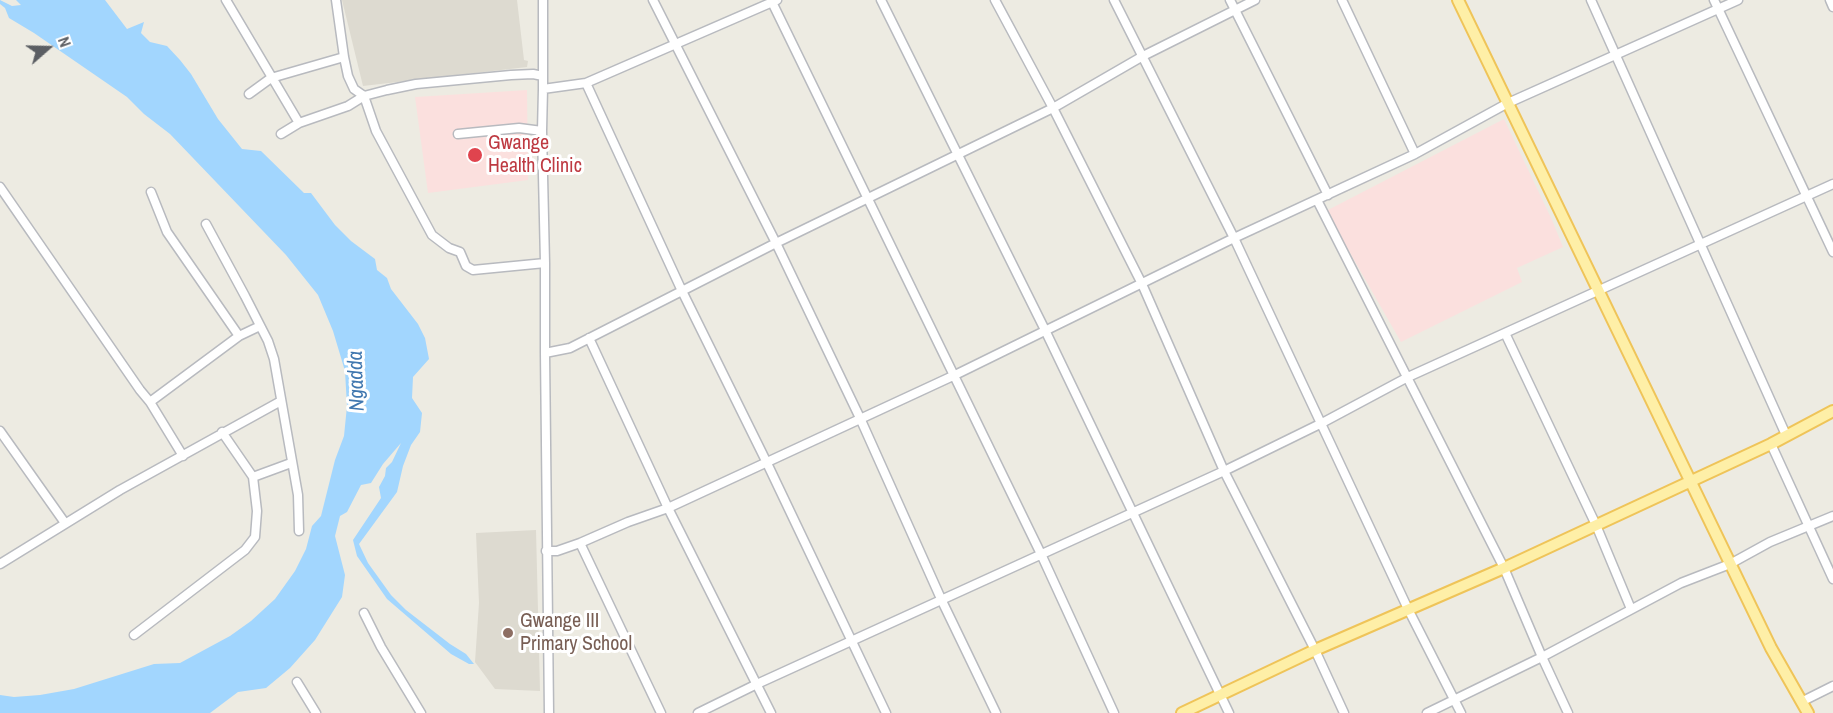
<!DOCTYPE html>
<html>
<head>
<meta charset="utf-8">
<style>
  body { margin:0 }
  #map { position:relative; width:1833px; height:713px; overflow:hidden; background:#edebe2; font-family:"Archivo Narrow",sans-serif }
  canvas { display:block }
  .north { position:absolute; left:18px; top:18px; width:60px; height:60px; -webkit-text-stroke:4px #fff; paint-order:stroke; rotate:70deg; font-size:16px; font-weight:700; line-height:24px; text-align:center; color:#5b5e63 }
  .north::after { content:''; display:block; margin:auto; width:21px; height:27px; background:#5b5e63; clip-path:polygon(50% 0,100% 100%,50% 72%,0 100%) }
</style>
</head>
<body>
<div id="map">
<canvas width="1833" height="713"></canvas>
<div class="north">N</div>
</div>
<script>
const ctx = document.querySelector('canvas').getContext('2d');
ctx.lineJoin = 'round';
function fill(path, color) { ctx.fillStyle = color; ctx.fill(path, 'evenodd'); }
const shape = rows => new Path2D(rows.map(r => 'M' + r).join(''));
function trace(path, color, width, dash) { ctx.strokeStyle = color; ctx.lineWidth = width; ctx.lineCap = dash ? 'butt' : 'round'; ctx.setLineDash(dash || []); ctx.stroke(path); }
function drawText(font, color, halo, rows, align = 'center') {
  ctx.font = font + ' "Archivo Narrow",sans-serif'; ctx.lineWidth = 6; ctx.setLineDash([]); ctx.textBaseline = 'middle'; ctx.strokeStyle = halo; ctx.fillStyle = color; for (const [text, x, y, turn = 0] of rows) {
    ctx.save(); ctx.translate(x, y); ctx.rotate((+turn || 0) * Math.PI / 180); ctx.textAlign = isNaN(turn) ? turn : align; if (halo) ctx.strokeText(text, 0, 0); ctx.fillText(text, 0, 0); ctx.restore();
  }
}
const education = shape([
  [342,0,517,0,524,60,528,61,527,67,363,86],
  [536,530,540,691,495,689,475,662,479,603,476,533]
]);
const medical = shape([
  [527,90,528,180,428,193,415,97],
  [1504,119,1552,220,1563,247,1517,268,1522,282,1401,342,1326,211]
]);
const water = shape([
  [0,0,12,6,21,5,16,0,105,0,127,29,144,22,141,33,150,42,167,46,180,60,191,74,218,119,242,149,261,151,304,193,311,193,335,225,351,241,375,259,377,270,387,278,391,289,418,324,425,338,429,359,413,377,412,398,422,413,420,432,411,445,403,466,397,492,359,544,368,563,391,595,406,610,450,644,466,654,474,664,469,664,451,654,387,599,357,556,353,540,381,498,379,487,385,476,386,468,392,462,401,443,383,464,371,483,361,485,347,512,340,516,335,536,345,575,342,597,315,640,290,668,266,688,238,692,210,713,0,713,0,695,14,697,40,695,74,689,154,664,180,663,230,636,251,621,275,599,295,571,306,549,312,526,321,516,335,460,344,436,347,406,345,371,333,331,318,295,286,255,170,134,144,114,127,97,34,33,9,18,5,8,0,4]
]);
const minor = shape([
  [226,0,299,123],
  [336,0,344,57,348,76,354,89,364,96,376,131,432,235,449,248,460,252,466,266,473,270,545,263,542,131],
  [653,0,776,243,860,418,942,601,996,713],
  [771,0,1041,554,1114,713],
  [881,0,1045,330,1229,713],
  [995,0,1053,108,1142,284,1224,471,1315,650,1344,713],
  [1114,0,1234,238,1408,609,1461,713],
  [1230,0,1328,195],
  [1342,0,1415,154],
  [1591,0,1786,435],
  [1714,0,1833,252],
  [1830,0,1833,7],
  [586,83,682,291,766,461,886,713],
  [543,89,543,0],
  [249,94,271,78,344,57],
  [281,134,299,123,348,106,364,96,387,90,416,84,511,75,533,74,543,76],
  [458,134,519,128,542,131,543,89,586,83,777,0],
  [0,187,140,390,150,402,183,456],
  [151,192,167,232,239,336],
  [1317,200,1504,568,1542,657,1568,713],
  [206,224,245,296,268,341,274,359,298,495,299,531],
  [545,263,545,353,570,348,776,243,1053,108,1143,56,1255,0],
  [1505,333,1596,525,1631,609],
  [589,338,668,508,771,713],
  [545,353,549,713],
  [150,402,239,336,260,326],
  [0,431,65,523],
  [1771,444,1833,579],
  [253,477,291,463],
  [580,543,661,713],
  [546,551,557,551,580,543,628,522,668,508,955,375,1234,238,1415,154,1508,103,1738,0],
  [0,564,120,490,281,401],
  [364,613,381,647,421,713],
  [134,635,245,550,255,537,257,511,253,477,222,432],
  [297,682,316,713],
  [1801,702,1833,686],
  [698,713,757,684,1224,471,1322,423,1408,377,1833,184],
  [1427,713,1542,657,1681,583,1730,564,1770,542,1833,516]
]);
const major = shape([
  [1458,0,1771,648,1808,713],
  [1182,713,1315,650,1504,568,1771,444,1833,411]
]);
const markers = [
  [475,155,8,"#e0444e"],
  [508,633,6,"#8d6e63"]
];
const healthNames = [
  ["Gwange",488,144],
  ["Health Clinic",488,167]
];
const educationNames = [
  ["Gwange III",520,622],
  ["Primary School",520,645]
];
const waterNames = [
  ["Ngadda",357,381,-92]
];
fill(education, '#dddad0');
fill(medical, '#fbe0de');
fill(water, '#a2d6fe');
trace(minor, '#b8babf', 11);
trace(major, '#efc459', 14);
trace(minor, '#fff', 8);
trace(major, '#feefa7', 10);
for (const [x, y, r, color] of markers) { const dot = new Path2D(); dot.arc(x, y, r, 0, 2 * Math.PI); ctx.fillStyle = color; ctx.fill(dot); trace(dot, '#fff', 2); }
drawText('20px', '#be3a42', '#fff', healthNames, 'left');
drawText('20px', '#785e54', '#fff', educationNames, 'left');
drawText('italic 21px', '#4077af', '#fff', waterNames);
</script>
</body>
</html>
